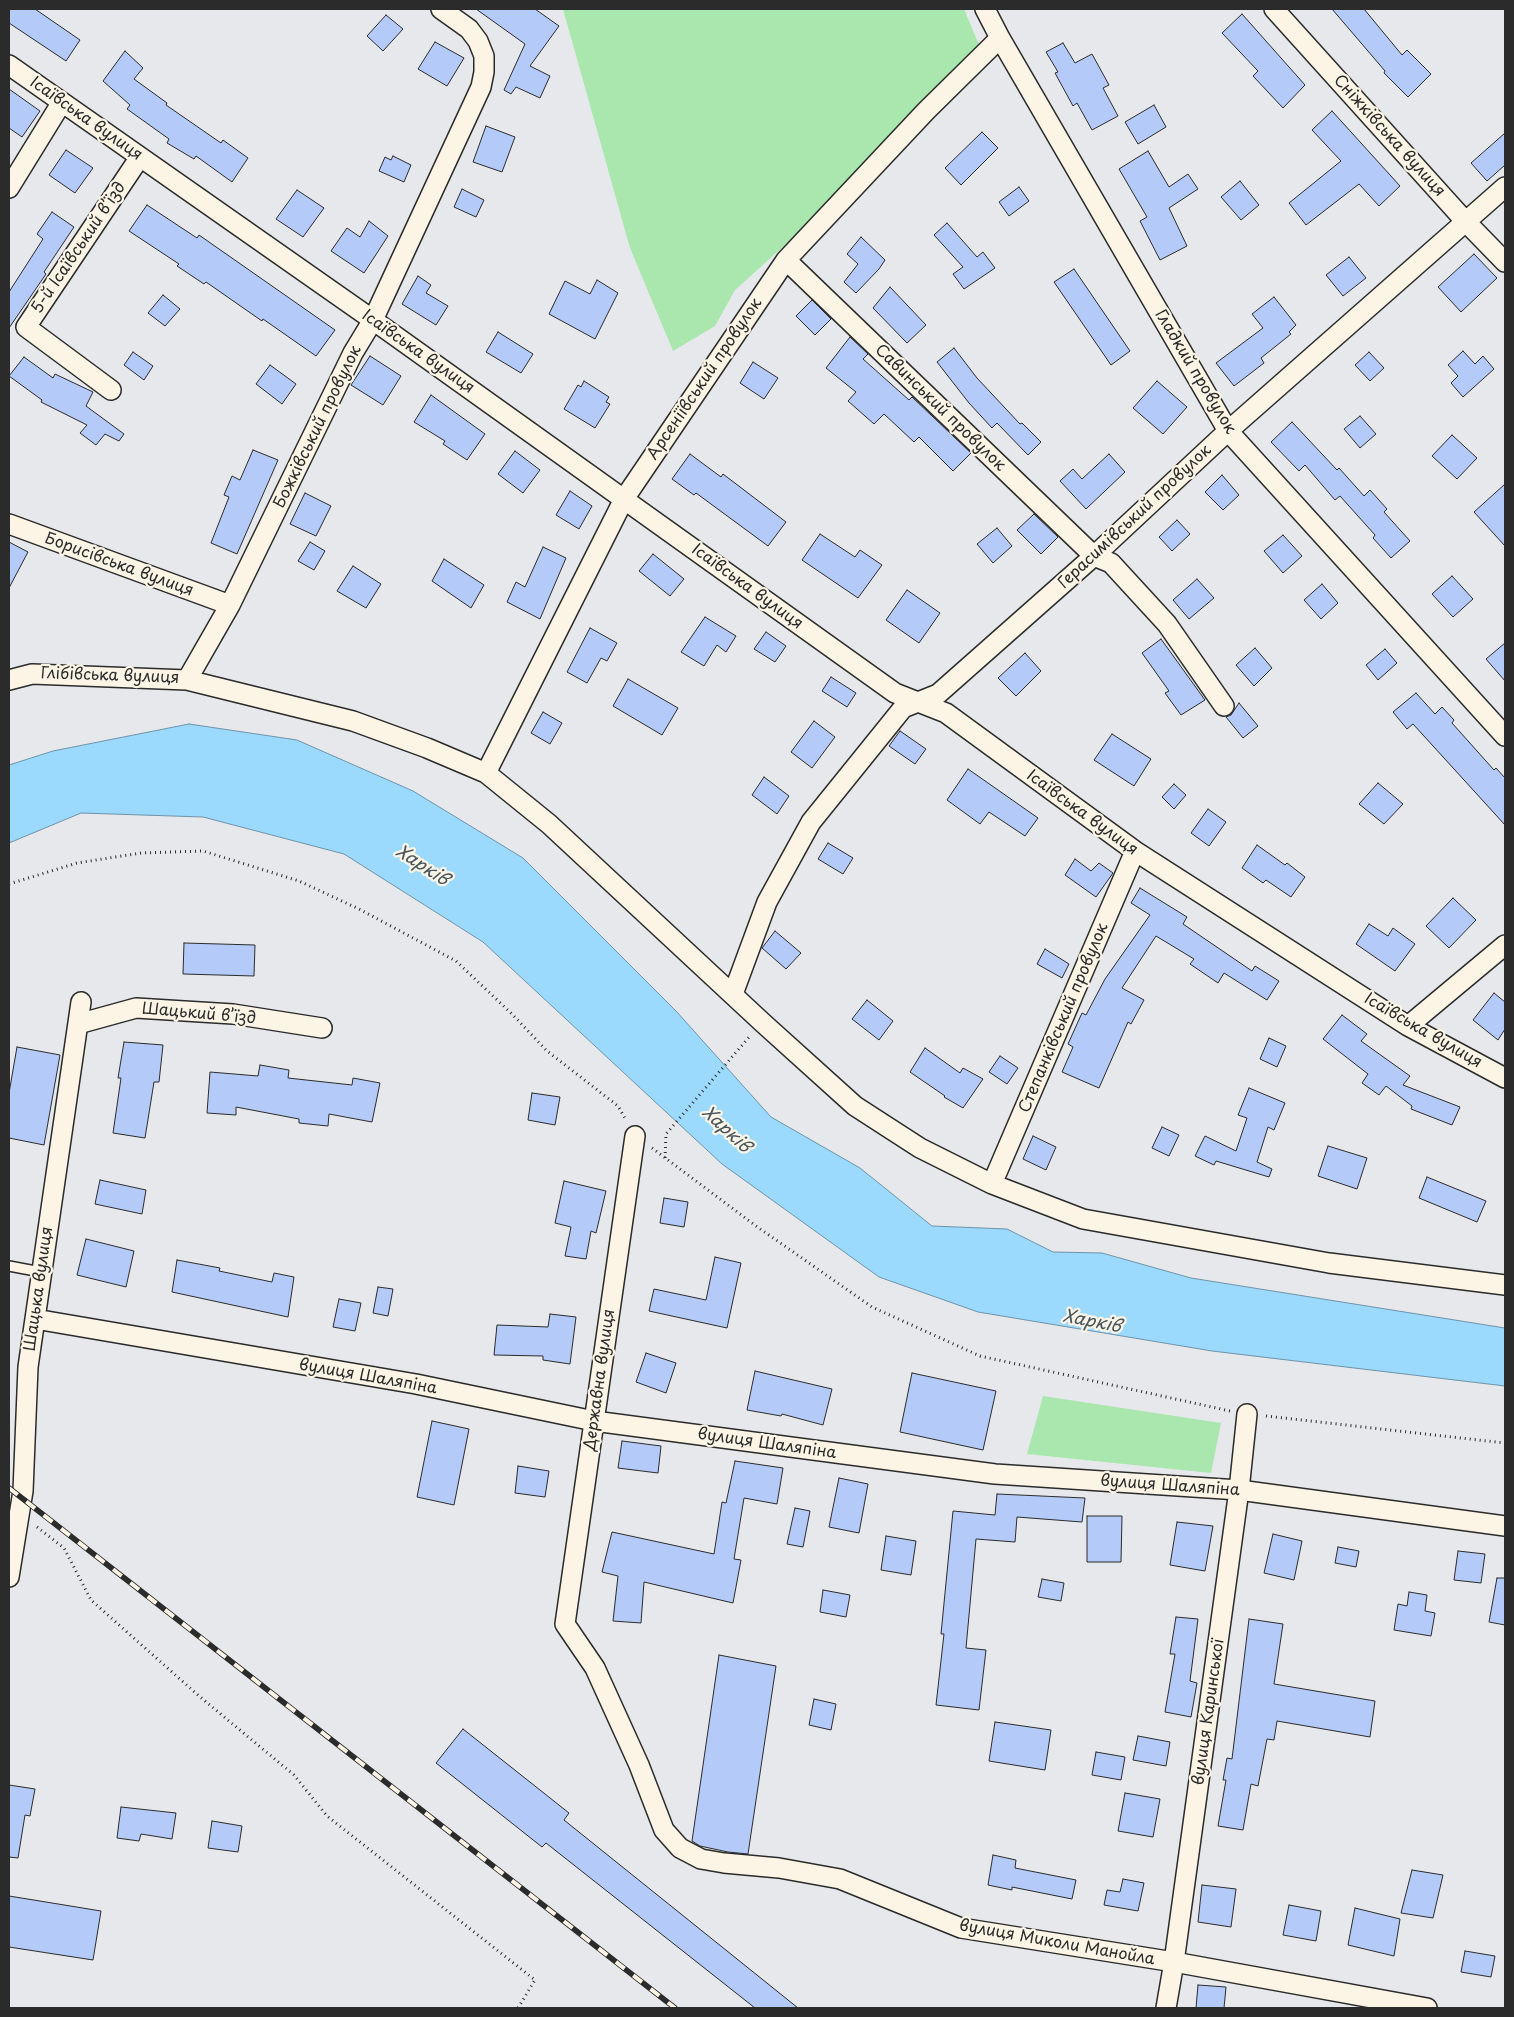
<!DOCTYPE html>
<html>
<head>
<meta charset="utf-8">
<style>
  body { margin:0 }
  #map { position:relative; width:1514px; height:2017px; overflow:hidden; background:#e6e8eb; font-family:"Playpen Sans",sans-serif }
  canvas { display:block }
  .frame { position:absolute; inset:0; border:10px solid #2b2b2b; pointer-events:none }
</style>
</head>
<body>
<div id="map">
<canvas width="1514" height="2017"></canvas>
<div class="frame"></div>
</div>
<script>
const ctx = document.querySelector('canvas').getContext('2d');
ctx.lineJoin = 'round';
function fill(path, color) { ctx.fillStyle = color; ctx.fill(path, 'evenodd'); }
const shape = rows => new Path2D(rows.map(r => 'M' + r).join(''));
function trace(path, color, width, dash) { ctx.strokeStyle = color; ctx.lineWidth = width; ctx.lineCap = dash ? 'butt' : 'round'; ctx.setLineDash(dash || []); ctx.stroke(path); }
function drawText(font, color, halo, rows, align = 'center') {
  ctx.font = font + ' "Playpen Sans",sans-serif'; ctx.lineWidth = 4.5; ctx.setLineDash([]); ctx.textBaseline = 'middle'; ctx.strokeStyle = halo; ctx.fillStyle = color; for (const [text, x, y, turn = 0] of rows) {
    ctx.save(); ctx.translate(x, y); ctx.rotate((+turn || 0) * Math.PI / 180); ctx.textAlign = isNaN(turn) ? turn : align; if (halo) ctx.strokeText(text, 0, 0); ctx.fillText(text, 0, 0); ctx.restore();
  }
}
const green = shape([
  [563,9,964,9,979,45,842,194,735,290,715,326,673,351,630,248],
  [1043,1396,1221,1423,1211,1473,1027,1454]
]);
const water = shape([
  [189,724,297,740,413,791,523,858,676,1011,771,1117,860,1168,932,1226,1007,1229,1053,1252,1102,1253,1191,1278,1505,1328,1505,1386,1212,1351,978,1312,879,1277,722,1164,483,942,344,854,203,817,81,813,9,843,9,765,53,751,189,724]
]);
const building = shape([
  [9,9,35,9,80,40,66,61,9,23,9,9],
  [476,9,535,9,559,26,530,66,550,76,540,98,516,87,511,94,504,90,525,44,476,9],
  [1332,9,1364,9,1402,55,1407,50,1431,74,1408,97,1384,73,1385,71,1332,9],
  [1242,14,1305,85,1283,108,1253,76,1258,71,1222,33,1242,14],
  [386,15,403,29,383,51,367,36,386,15],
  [435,42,464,58,447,86,418,69,435,42],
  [1063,43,1075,63,1092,54,1109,85,1103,88,1118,116,1092,130,1077,103,1073,106,1055,73,1058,72,1046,52,1063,43],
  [125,51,143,68,134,79,167,103,166,105,221,143,223,140,248,158,232,182,196,156,194,159,167,143,169,139,127,109,130,105,103,81,125,51],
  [9,89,40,111,22,137,9,128,9,89],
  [1154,105,1166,127,1138,144,1125,122,1154,105],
  [1332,111,1400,186,1379,206,1359,184,1306,225,1289,203,1341,161,1312,130,1332,111],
  [486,126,515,137,502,172,473,162,486,126],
  [982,132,998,148,961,185,945,168,982,132],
  [1505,133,1505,165,1487,181,1471,163,1505,133],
  [66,150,93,168,75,193,49,175,66,150],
  [1148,151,1169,187,1188,174,1198,189,1169,208,1187,246,1160,260,1140,221,1147,217,1119,169,1148,151],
  [393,156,411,165,404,182,379,171,385,157,391,160,393,156],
  [1240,181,1259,205,1241,220,1221,197,1240,181],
  [1019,187,1029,201,1009,216,999,202,1019,187],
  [462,189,484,200,476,217,454,207,462,189],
  [297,190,324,208,303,237,276,219,297,190],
  [147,205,197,238,199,235,335,330,316,356,263,319,262,321,206,282,204,284,177,266,179,264,129,231,147,205],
  [52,212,74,227,44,272,46,274,9,328,9,292,43,239,37,234,52,212],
  [369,221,388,236,364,273,331,251,347,228,360,237,369,221],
  [947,223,977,257,983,252,995,268,964,289,953,274,963,267,934,235,947,223],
  [861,237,885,260,879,269,856,293,844,282,858,264,847,254,861,237],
  [1474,254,1497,278,1461,312,1438,287,1474,254],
  [1349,257,1366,278,1343,296,1326,275,1349,257],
  [1074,269,1130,351,1111,365,1054,282,1074,269],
  [418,276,431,285,426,293,448,306,436,325,402,304,418,276],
  [597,280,618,293,595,339,549,314,565,281,590,294,597,280],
  [890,287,926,325,907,343,873,308,890,287],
  [163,295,180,309,165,326,148,313,163,295],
  [1274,297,1296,325,1289,332,1291,334,1261,358,1264,363,1234,386,1216,363,1263,328,1252,314,1274,297],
  [812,300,831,319,815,335,796,316,812,300],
  [498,332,533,354,521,373,486,352,498,332],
  [850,337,868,354,863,359,909,400,912,397,971,453,953,471,919,437,914,442,884,414,874,424,848,401,856,392,826,368,850,337],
  [954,348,977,378,1020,424,1022,423,1041,442,1028,455,997,423,992,428,969,403,937,362,954,348],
  [1463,351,1475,364,1483,356,1494,369,1463,397,1451,383,1458,376,1448,365,1463,351],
  [133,352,153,366,144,380,124,365,133,352],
  [1369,352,1384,368,1370,381,1355,365,1369,352],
  [370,356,401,376,383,405,351,385,370,356],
  [24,357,53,378,55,374,93,392,86,406,124,434,119,441,105,434,96,445,80,433,87,425,41,402,42,400,9,376,24,357],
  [753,362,778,378,764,399,740,383,753,362],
  [270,365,296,384,282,404,256,384,270,365],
  [584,381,609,397,606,402,610,404,595,428,564,409,578,385,581,387,584,381],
  [1157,381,1187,407,1163,434,1133,408,1157,381],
  [431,395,485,434,467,460,443,444,445,441,414,422,431,395],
  [1360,416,1376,434,1360,448,1344,429,1360,416],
  [1292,422,1337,470,1339,468,1364,496,1370,490,1387,509,1384,512,1410,541,1391,558,1373,538,1375,535,1340,496,1335,500,1305,465,1299,471,1271,442,1292,422],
  [1452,435,1477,458,1457,479,1432,456,1452,435],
  [253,450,278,460,237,554,211,543,229,497,224,495,232,476,240,480,253,450],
  [515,451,540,470,523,493,498,474,515,451],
  [690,454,721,477,723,474,786,522,768,546,696,493,694,495,672,479,690,454],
  [1109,454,1125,472,1086,509,1060,481,1073,469,1082,479,1109,454],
  [1222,475,1239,495,1223,510,1205,492,1222,475],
  [1505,484,1505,546,1474,512,1505,484],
  [570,491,592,506,579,529,556,515,570,491],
  [305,493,331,506,316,536,290,524,305,493],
  [1034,514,1058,537,1041,554,1017,530,1034,514],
  [1177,520,1190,534,1172,551,1159,537,1177,520],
  [997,528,1012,546,993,563,977,544,997,528],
  [820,534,855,557,860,550,882,565,858,598,802,560,820,534],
  [1283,535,1302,556,1283,573,1264,551,1283,535],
  [9,542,28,552,9,588,9,542],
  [310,542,325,551,314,570,298,561,310,542],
  [543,547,566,558,540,619,507,602,516,582,525,587,543,547],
  [653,554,684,579,670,596,639,571,653,554],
  [444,559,484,585,471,608,432,581,444,559],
  [353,566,381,584,366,608,337,591,353,566],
  [1452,576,1473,599,1453,617,1432,594,1452,576],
  [1197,579,1214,598,1189,619,1173,600,1197,579],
  [1322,584,1338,603,1321,619,1304,600,1322,584],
  [907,590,940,613,919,643,886,620,907,590],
  [705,617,736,636,726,652,717,645,704,666,681,652,705,617],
  [590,628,617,643,607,661,601,658,587,683,567,672,590,628],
  [766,632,786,646,775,662,754,649,766,632],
  [1161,639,1205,700,1181,715,1165,693,1169,691,1142,653,1161,639],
  [1505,643,1505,681,1486,659,1505,643],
  [1255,648,1272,668,1254,686,1236,665,1255,648],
  [1385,649,1397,663,1378,680,1366,665,1385,649],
  [1025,653,1041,671,1016,696,998,678,1025,653],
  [831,677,856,693,847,707,822,691,831,677],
  [628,679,678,708,662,735,613,706,628,679],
  [1416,693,1435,714,1442,707,1454,720,1452,723,1494,770,1496,768,1505,778,1505,825,1413,724,1407,729,1393,712,1416,693],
  [1239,703,1258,726,1243,738,1226,717,1231,715,1239,703],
  [543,712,562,723,550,744,531,733,543,712],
  [814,721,835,737,812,768,791,752,814,721],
  [900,731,926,749,915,764,889,746,900,731],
  [1112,734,1151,759,1134,786,1094,760,1112,734],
  [968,769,1038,818,1025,836,989,812,980,824,947,800,968,769],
  [764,777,789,796,777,814,752,795,764,777],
  [1378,783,1403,804,1384,824,1359,804,1378,783],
  [1174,784,1186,795,1174,809,1162,797,1174,784],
  [1208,809,1226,822,1209,846,1191,833,1208,809],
  [828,843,853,858,843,874,818,859,828,843],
  [1257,845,1285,865,1287,863,1305,877,1291,897,1266,880,1263,883,1242,868,1257,845],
  [1075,859,1091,871,1099,863,1113,873,1096,897,1065,875,1075,859],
  [1140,888,1187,917,1183,924,1252,971,1255,966,1279,981,1267,1000,1224,973,1218,983,1190,964,1194,959,1156,936,1122,988,1144,1000,1131,1024,1128,1022,1099,1088,1062,1072,1073,1047,1068,1044,1082,1013,1086,1015,1105,979,1150,915,1131,903,1140,888],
  [1453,898,1476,920,1449,948,1426,926,1453,898],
  [1369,924,1388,936,1393,928,1415,944,1395,971,1356,944,1369,924],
  [775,931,801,953,786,969,762,948,775,931],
  [184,943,255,945,254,976,183,974,184,943],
  [1045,949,1069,964,1062,978,1037,964,1045,949],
  [1494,993,1505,1002,1505,1029,1498,1040,1473,1020,1494,993],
  [867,1000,893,1021,879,1040,852,1019,867,1000],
  [1342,1015,1367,1034,1361,1041,1410,1076,1403,1085,1460,1107,1452,1125,1411,1109,1412,1106,1386,1086,1379,1095,1362,1083,1368,1074,1323,1039,1342,1015],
  [1269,1038,1286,1046,1277,1067,1260,1059,1269,1038],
  [124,1042,163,1045,159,1082,154,1082,145,1138,113,1133,121,1078,118,1078,124,1042],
  [17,1047,60,1055,44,1145,9,1138,9,1093,17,1047],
  [925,1048,960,1073,963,1068,983,1079,963,1108,944,1097,945,1096,910,1072,925,1048],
  [1000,1056,1018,1068,1007,1084,989,1072,1000,1056],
  [260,1065,289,1070,288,1078,352,1085,353,1078,380,1083,372,1122,329,1114,328,1126,299,1123,299,1119,236,1107,236,1115,207,1113,210,1072,258,1076,260,1065],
  [1249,1088,1285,1103,1274,1130,1268,1127,1257,1162,1272,1169,1269,1177,1216,1161,1214,1165,1195,1156,1205,1136,1236,1151,1247,1118,1238,1115,1249,1088],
  [532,1093,560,1097,555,1125,528,1120,532,1093],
  [1162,1127,1179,1135,1169,1156,1152,1148,1162,1127],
  [1033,1136,1056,1147,1046,1170,1023,1159,1033,1136],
  [1328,1146,1367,1158,1357,1189,1318,1176,1328,1146],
  [1427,1177,1486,1201,1477,1222,1419,1198,1427,1177],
  [100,1180,146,1190,142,1214,95,1204,100,1180],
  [564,1181,606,1191,596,1233,591,1231,586,1259,565,1256,571,1227,555,1223,564,1181],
  [664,1198,688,1202,684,1227,660,1223,664,1198],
  [86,1239,134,1251,126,1287,77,1275,86,1239],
  [715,1257,741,1263,727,1328,649,1311,654,1289,706,1300,715,1257],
  [177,1260,220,1268,219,1271,272,1282,274,1273,294,1277,288,1317,172,1292,177,1260],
  [378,1287,393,1289,388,1316,373,1313,378,1287],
  [339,1299,361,1303,355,1331,333,1327,339,1299],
  [550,1314,576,1317,570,1364,543,1360,543,1356,494,1355,497,1325,548,1327,550,1314],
  [646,1353,676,1363,666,1393,636,1382,646,1353],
  [755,1371,832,1389,823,1425,782,1414,781,1416,747,1410,755,1371],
  [912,1373,996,1391,983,1450,900,1432,912,1373],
  [432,1421,469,1429,454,1505,417,1497,432,1421],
  [622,1441,661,1446,658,1473,618,1468,622,1441],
  [735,1461,783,1468,777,1504,744,1498,734,1559,741,1560,733,1603,644,1582,641,1623,613,1621,618,1576,602,1572,612,1532,714,1554,722,1502,726,1503,735,1461],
  [518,1466,549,1471,545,1497,515,1493,518,1466],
  [839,1478,868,1484,859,1533,829,1527,839,1478],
  [997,1494,1085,1498,1082,1522,1017,1517,1015,1542,976,1539,966,1648,986,1650,979,1710,936,1705,944,1634,941,1634,953,1511,995,1515,997,1494],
  [795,1508,810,1511,803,1547,787,1544,795,1508],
  [1087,1516,1122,1516,1121,1562,1087,1562,1087,1516],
  [1177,1522,1213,1526,1205,1571,1170,1565,1177,1522],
  [1273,1534,1302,1541,1294,1580,1264,1573,1273,1534],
  [886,1536,916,1541,911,1575,881,1570,886,1536],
  [1338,1547,1359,1551,1356,1567,1335,1563,1338,1547],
  [1458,1551,1485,1554,1481,1583,1454,1580,1458,1551],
  [1497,1578,1505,1578,1505,1625,1489,1622,1497,1578],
  [1042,1579,1064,1583,1061,1601,1038,1597,1042,1579],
  [823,1590,850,1595,846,1617,820,1612,823,1590],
  [1409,1592,1427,1595,1425,1611,1435,1613,1431,1636,1394,1630,1398,1604,1407,1606,1409,1592],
  [1176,1617,1198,1619,1190,1681,1197,1683,1191,1717,1165,1712,1175,1654,1170,1654,1176,1617],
  [1249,1619,1283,1624,1274,1684,1375,1701,1370,1737,1277,1721,1274,1740,1267,1739,1258,1786,1251,1784,1243,1830,1218,1826,1226,1780,1223,1780,1227,1758,1232,1759,1249,1619],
  [719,1655,776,1666,748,1854,728,1852,700,1846,692,1841,719,1655],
  [814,1699,836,1704,831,1730,809,1725,814,1699],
  [995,1722,1051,1730,1045,1770,989,1761,995,1722],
  [463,1729,569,1813,564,1820,798,2008,755,2008,546,1843,542,1847,436,1763,463,1729],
  [1138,1736,1170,1742,1166,1766,1133,1760,1138,1736],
  [1096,1752,1125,1757,1121,1780,1092,1775,1096,1752],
  [9,1785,35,1789,30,1816,25,1815,18,1858,9,1857,9,1785],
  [1125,1793,1160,1799,1153,1837,1118,1831,1125,1793],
  [121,1807,176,1813,172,1839,141,1834,139,1841,117,1838,121,1807],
  [212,1821,242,1826,238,1852,208,1848,212,1821],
  [993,1855,1016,1860,1015,1868,1076,1880,1072,1899,1012,1887,1012,1890,988,1885,993,1855],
  [1412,1870,1443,1875,1433,1918,1401,1913,1412,1870],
  [1123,1879,1144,1883,1138,1911,1104,1905,1107,1890,1120,1892,1123,1879],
  [1202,1885,1236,1889,1231,1927,1198,1922,1202,1885],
  [9,1896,101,1911,93,1960,9,1947,9,1896],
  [1289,1905,1321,1911,1316,1941,1283,1935,1289,1905],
  [1355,1908,1400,1919,1394,1956,1348,1945,1355,1908],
  [1465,1951,1495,1956,1491,1977,1461,1972,1465,1951],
  [1198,1985,1226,1987,1224,2008,1196,2008,1198,1985]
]);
const path = shape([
  [9,884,77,863,141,853,203,851,299,881,359,909,456,961,512,1014,547,1051,618,1106,626,1120],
  [652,1148,756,1226,872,1307,980,1356,1230,1411],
  [665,1158,666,1134,750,1036],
  [1266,1416,1505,1443],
  [37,1527,64,1548,91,1600,199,1696,294,1775,327,1816,535,1980,518,2008]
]);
const lane = shape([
  [9,1266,41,1272]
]);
const street = shape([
  [985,9,1000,38,1228,431,1505,736],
  [1274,9,1466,222,1505,262],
  [9,65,373,320,895,693,946,713,1135,851,1408,1026,1505,1078],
  [9,188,62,102],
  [786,260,1094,556,1111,563,1167,624,1224,706],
  [111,390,26,327,140,157],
  [9,524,230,605],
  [9,680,32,674,187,680,230,605,353,353,373,320,481,87,484,72,484,56,478,41,469,29,441,9],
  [187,680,353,721,427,748,486,773,549,824,763,1023,855,1106,920,1148,992,1184,1083,1219,1329,1263,1505,1285],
  [486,773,624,499,786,260,926,111,1000,38],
  [733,994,767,902,811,822,903,708,938,694,1094,556,1228,431,1505,187],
  [78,1024,136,1008,233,1014,322,1028],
  [1408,1026,1505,945],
  [635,1136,565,1624,595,1668,639,1765,664,1830,680,1848,701,1859,724,1863,779,1868,840,1879,961,1928,1174,1962,1427,2008],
  [992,1184,1135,851],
  [35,1319,416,1384,594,1421,995,1474,1239,1490,1505,1526],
  [9,1577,23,1491,28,1367,81,1002],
  [1166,2008,1174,1962,1239,1490,1247,1414]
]);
const rail = shape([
  [9,1488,675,2008]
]);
const streetNames = [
  ["Ісаївська вулиця",86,119,35],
  ["Сніжківська вулиця",1389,136,48],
  ["5-й Ісаївський в’їзд",79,248,-56],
  ["Ісаївська вулиця",418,352,35],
  ["Гладкий провулок",1195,372,59],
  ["Арсеніївський провулок",705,379,-56],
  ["Савинський провулок",940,408,44],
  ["Божківський провулок",318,427,-64],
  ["Герасимівський провулок",1135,517,-43],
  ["Борисівська вулиця",119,565,20],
  ["Ісаївська вулиця",747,587,36],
  ["Глібівська вулиця",110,676,2],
  ["Ісаївська вулиця",1082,813,36],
  ["Шацький в’їзд",199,1014,5],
  ["Степанківський провулок",1064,1018,-67],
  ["Ісаївська вулиця",1423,1031,30],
  ["Шацька вулиця",39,1289,-82],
  ["вулиця Шаляпіна",368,1377,10],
  ["Державна вулиця",600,1380,-82],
  ["вулиця Шаляпіна",767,1444,8],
  ["вулиця Шаляпіна",1170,1486,4],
  ["вулиця Каринської",1209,1712,-82],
  ["вулиця Миколи Манойла",1057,1943,10]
];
const waterNames = [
  ["Харків",422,866,33],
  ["Харків",726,1130,43],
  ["Харків",1092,1322,11]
];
fill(green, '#a9e7ae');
fill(water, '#9bd9fd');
trace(water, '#6e93a9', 1);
fill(building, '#b4caf9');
trace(building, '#2b2b2b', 1);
trace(lane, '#2b2b2b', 12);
trace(street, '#2b2b2b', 22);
trace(path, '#2b2b2b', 3, [1, 4]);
trace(lane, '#fcf5e5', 9);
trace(street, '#fcf5e5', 19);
trace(rail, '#2b2b2b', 5.5);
trace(rail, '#fcf5e5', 4, [11]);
drawText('16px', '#2b2b2b', '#fcf5e5', streetNames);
drawText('italic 18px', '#475660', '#fcf5e5', waterNames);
</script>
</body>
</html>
